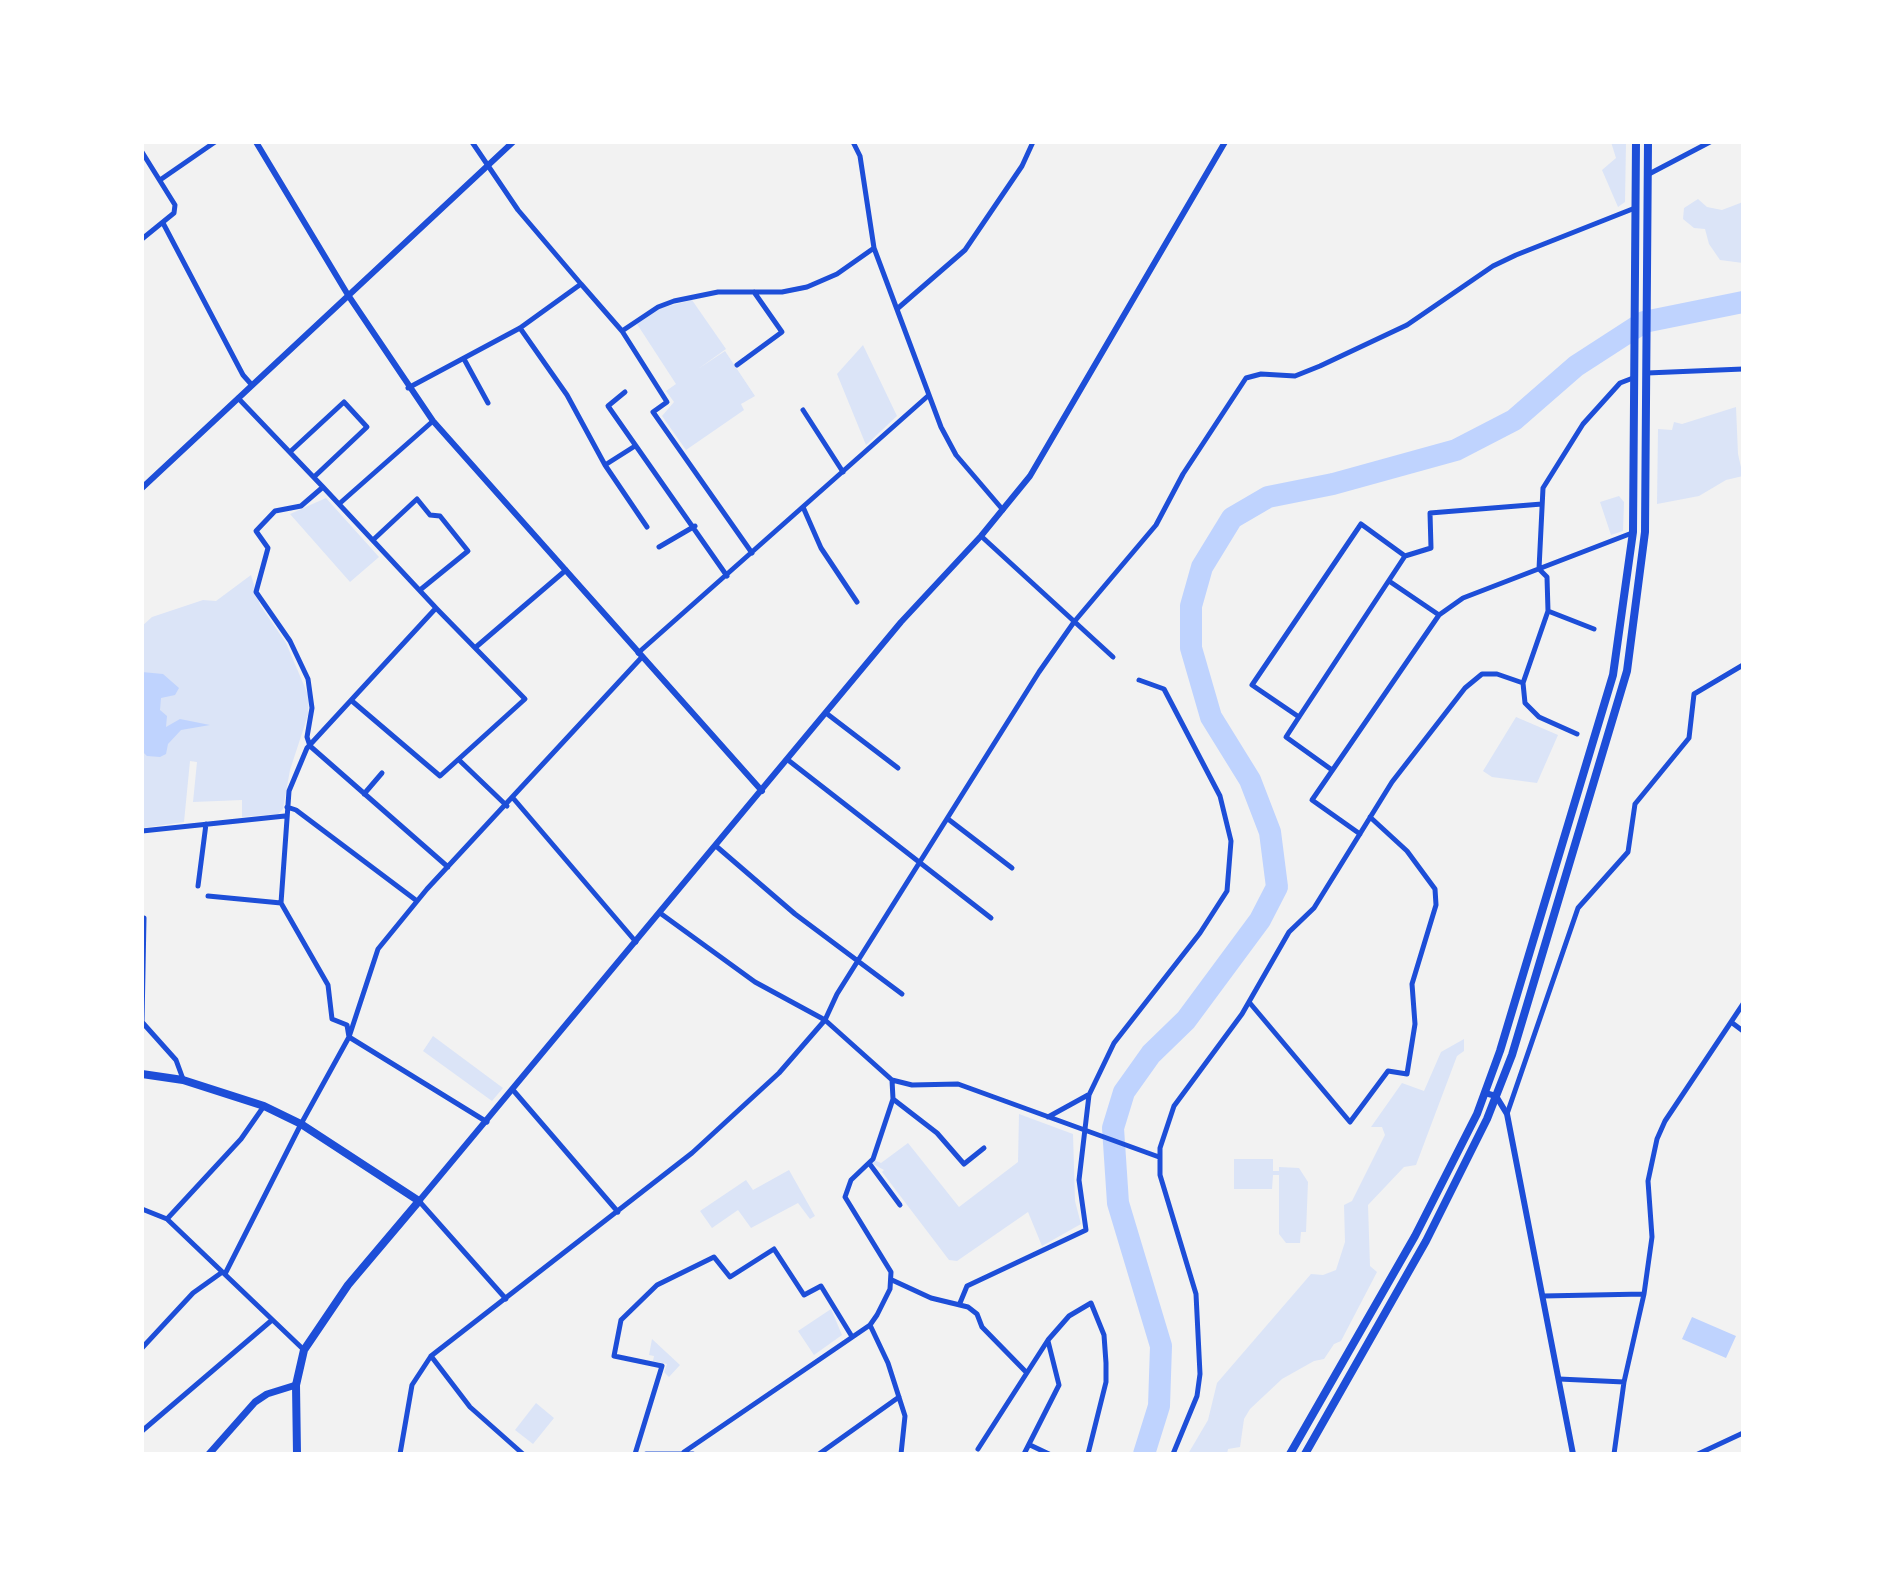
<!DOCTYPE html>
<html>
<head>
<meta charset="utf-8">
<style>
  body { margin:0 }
  #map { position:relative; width:1885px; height:1596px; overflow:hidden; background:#f2f2f2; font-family:"IBM Plex Serif",serif }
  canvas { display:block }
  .frame { position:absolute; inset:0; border:144px solid #fff; pointer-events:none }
</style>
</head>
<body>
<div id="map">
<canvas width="1885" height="1596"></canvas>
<div class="frame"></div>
</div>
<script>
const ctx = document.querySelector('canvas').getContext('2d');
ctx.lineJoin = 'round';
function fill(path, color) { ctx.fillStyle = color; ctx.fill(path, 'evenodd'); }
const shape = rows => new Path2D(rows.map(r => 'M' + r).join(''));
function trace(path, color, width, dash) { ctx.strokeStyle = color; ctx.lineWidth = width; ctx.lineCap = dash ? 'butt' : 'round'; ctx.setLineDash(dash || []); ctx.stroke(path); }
const green = shape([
  [1611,142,1626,142,1625,202,1618,207,1602,170,1616,158],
  [1698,199,1707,207,1722,210,1743,202,1743,263,1720,260,1709,244,1705,229,1694,228,1683,219,1684,208],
  [692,300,726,349,698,369,725,351,755,396,741,404,744,410,686,450,662,416,674,402,666,391,676,384,637,324,661,308],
  [863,345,897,416,866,445,837,374],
  [1736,407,1738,454,1743,476,1726,480,1699,496,1657,504,1658,429,1672,430,1674,422,1682,424],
  [1619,496,1624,502,1623,531,1611,535,1600,502],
  [326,498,379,557,350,582,290,514],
  [251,575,260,605,286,643,309,697,308,715,290,770,283,809,278,814,242,817,242,800,193,802,197,762,190,761,184,822,142,828,142,626,152,617,203,600,216,601],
  [1516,717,1558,735,1537,783,1492,777,1483,771],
  [433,1036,503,1088,492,1101,423,1051],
  [1464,1039,1464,1051,1457,1056,1416,1165,1404,1167,1368,1205,1370,1266,1377,1272,1341,1341,1334,1344,1324,1359,1314,1361,1282,1379,1250,1409,1244,1419,1240,1447,1228,1449,1227,1454,1188,1454,1208,1420,1217,1383,1311,1274,1323,1275,1336,1270,1345,1242,1344,1205,1352,1201,1385,1135,1382,1127,1371,1127,1402,1083,1424,1091,1441,1052],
  [1019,1114,1073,1134,1075,1201,1081,1224,1042,1246,1028,1212,957,1261,949,1260,882,1172,884,1170,873,1164,874,1160,881,1163,908,1143,959,1207,1018,1162],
  [1234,1159,1273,1159,1273,1171,1279,1171,1279,1167,1299,1168,1308,1182,1306,1232,1301,1232,1300,1243,1286,1243,1279,1234,1279,1175,1273,1175,1272,1189,1234,1189],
  [789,1170,815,1216,810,1219,798,1203,751,1228,738,1210,712,1228,700,1211,746,1180,753,1190],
  [831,1309,842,1335,814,1355,798,1331],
  [652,1339,680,1365,669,1377,664,1372,667,1364,653,1361,654,1356,649,1355],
  [536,1403,554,1418,533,1444,515,1430]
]);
const water = shape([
  [142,672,163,674,179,688,175,695,161,698,160,710,167,716,166,727,180,719,210,725,181,730,168,744,166,754,160,757,147,756,142,751],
  [1692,1317,1736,1336,1726,1358,1682,1339]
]);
const river = shape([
  [1144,1454,1159,1406,1161,1346,1118,1203,1113,1128,1124,1092,1151,1054,1186,1020,1260,920,1277,887,1270,832,1250,780,1211,717,1191,648,1191,606,1202,567,1232,518,1268,497,1333,484,1456,450,1514,420,1576,366,1644,322,1743,302]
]);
const minor = shape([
  [472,142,518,210,581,284],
  [853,142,860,156,874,248,941,427,956,455,1003,510],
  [142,152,175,205,174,213,142,239],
  [1649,174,1710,142],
  [160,180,215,142],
  [163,223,243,375,251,384],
  [897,309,965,250,1022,166,1033,142],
  [520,328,567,395,605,465,647,527],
  [622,331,658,307,674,301,718,292,782,292,807,287,837,274,874,248],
  [464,359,488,403],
  [737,365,782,332,754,292],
  [1647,373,1743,369],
  [408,388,520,328,581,284,622,331,667,402,653,412,752,553],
  [625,392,608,406,727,576],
  [238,398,323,487,301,506,275,511,256,531,268,548,256,592,290,641,308,679,312,708,307,737,310,746,448,867],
  [803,410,843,472],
  [291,451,344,402,367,427,314,477],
  [605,465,635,446],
  [323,487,436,608],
  [339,504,433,421],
  [803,507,821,548,857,602],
  [981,536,1113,657],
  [373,540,417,499,430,515,440,516,468,551,420,590],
  [659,547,695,526],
  [1405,556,1431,548,1430,513,1542,504],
  [1389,581,1439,615],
  [1548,611,1594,629],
  [476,647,566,570],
  [638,653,929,395],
  [826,713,898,768],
  [1299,717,1252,685,1361,524,1405,556,1299,717,1286,737,1332,770],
  [1577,734,1539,717,1525,703,1523,683,1548,611,1547,577,1539,569,1543,488,1583,424,1620,383,1633,378],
  [459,760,507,806],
  [788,760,991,918],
  [364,794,382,773],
  [513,798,636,942],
  [287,807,296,810,417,901],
  [948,819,1012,868],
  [142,831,285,816],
  [1360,834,1312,800,1439,615,1463,598,1632,533],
  [716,846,795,914,902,994],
  [198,886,206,824],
  [208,896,281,903],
  [660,913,755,982,825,1020,892,1080,912,1085,958,1084,1159,1157],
  [1249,1002,1350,1122,1388,1071,1407,1074,1415,1024,1412,984,1436,905,1435,889,1407,851,1370,817],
  [142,1022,144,918],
  [142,1022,176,1060,183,1079],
  [1731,1022,1743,1031],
  [349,1037,347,1025,332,1019,328,985,281,903,289,791,307,748,436,608,525,699,440,776,352,701],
  [349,1037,487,1122],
  [513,1090,618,1212],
  [893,1099,937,1133,964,1164,984,1148],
  [1507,1114,1578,908,1628,852,1635,804,1689,738,1694,694,1743,665],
  [1048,1117,1088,1095],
  [869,1163,900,1205],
  [419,1201,506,1299],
  [142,1209,167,1219,304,1350],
  [167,1219,241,1139,264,1106],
  [226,1272,301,1124,349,1037,378,949,427,889,642,657],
  [892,1280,931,1298,968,1307,977,1314,982,1327,1025,1371],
  [1543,1296,1644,1294,1652,1237,1648,1181,1657,1139,1665,1121,1743,1004],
  [960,1303,967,1286,1086,1230,1079,1180,1089,1095,1114,1043,1200,933,1227,891,1231,841,1220,796,1164,689,1139,680],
  [870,1325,888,1363,905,1416,901,1454],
  [142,1348,193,1293,221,1273],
  [431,1356,470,1407,523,1454],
  [1559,1379,1624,1382],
  [142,1431,272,1320],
  [1030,1445,1049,1454],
  [978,1449,1048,1340,1069,1316,1091,1303,1104,1335,1106,1363,1106,1382,1088,1454],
  [684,1452,870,1325,877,1315,890,1289,891,1272,845,1197,851,1180,873,1159,893,1099,892,1080],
  [400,1454,412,1385,431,1356,692,1153,779,1073,825,1020,837,994,1039,672,1074,622,1156,525,1183,474,1246,378,1261,374,1295,376,1320,366,1407,325,1493,266,1516,255,1635,208],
  [635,1454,662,1366,614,1356,621,1320,657,1285,714,1257,730,1277,774,1249,804,1295,821,1286,851,1335],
  [646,1454,693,1454],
  [819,1454,899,1397],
  [1024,1454,1059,1385,1048,1341],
  [1173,1454,1197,1396,1200,1374,1196,1294,1160,1175,1160,1148,1174,1106,1242,1014,1289,932,1314,908,1392,782,1465,688,1482,674,1497,674,1523,683],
  [1614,1454,1624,1382,1644,1294],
  [1698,1454,1743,1433]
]);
const tertiary = shape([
  [256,142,348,295,433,421,762,791],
  [142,488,513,142],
  [1485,1093,1496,1096,1507,1114,1573,1454],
  [419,1201,901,622,981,536,1030,476,1225,142]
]);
const secondary = shape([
  [209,1454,255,1402,267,1394,296,1385]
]);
const trunk = shape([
  [142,1074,183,1080,264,1106,301,1124,419,1201,348,1285,304,1350,296,1385,297,1454],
  [1290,1454,1415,1236,1477,1114,1500,1051,1613,675,1633,532,1636,142],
  [1305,1454,1426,1241,1487,1119,1512,1055,1627,671,1645,532,1648,142]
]);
fill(green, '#dbe4f7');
fill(water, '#bfd3fe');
trace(river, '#bfd3fe', 22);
trace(minor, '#1d4ed8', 5);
trace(tertiary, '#1d4ed8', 6);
trace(secondary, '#1d4ed8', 7);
trace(trunk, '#1d4ed8', 8);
</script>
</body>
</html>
